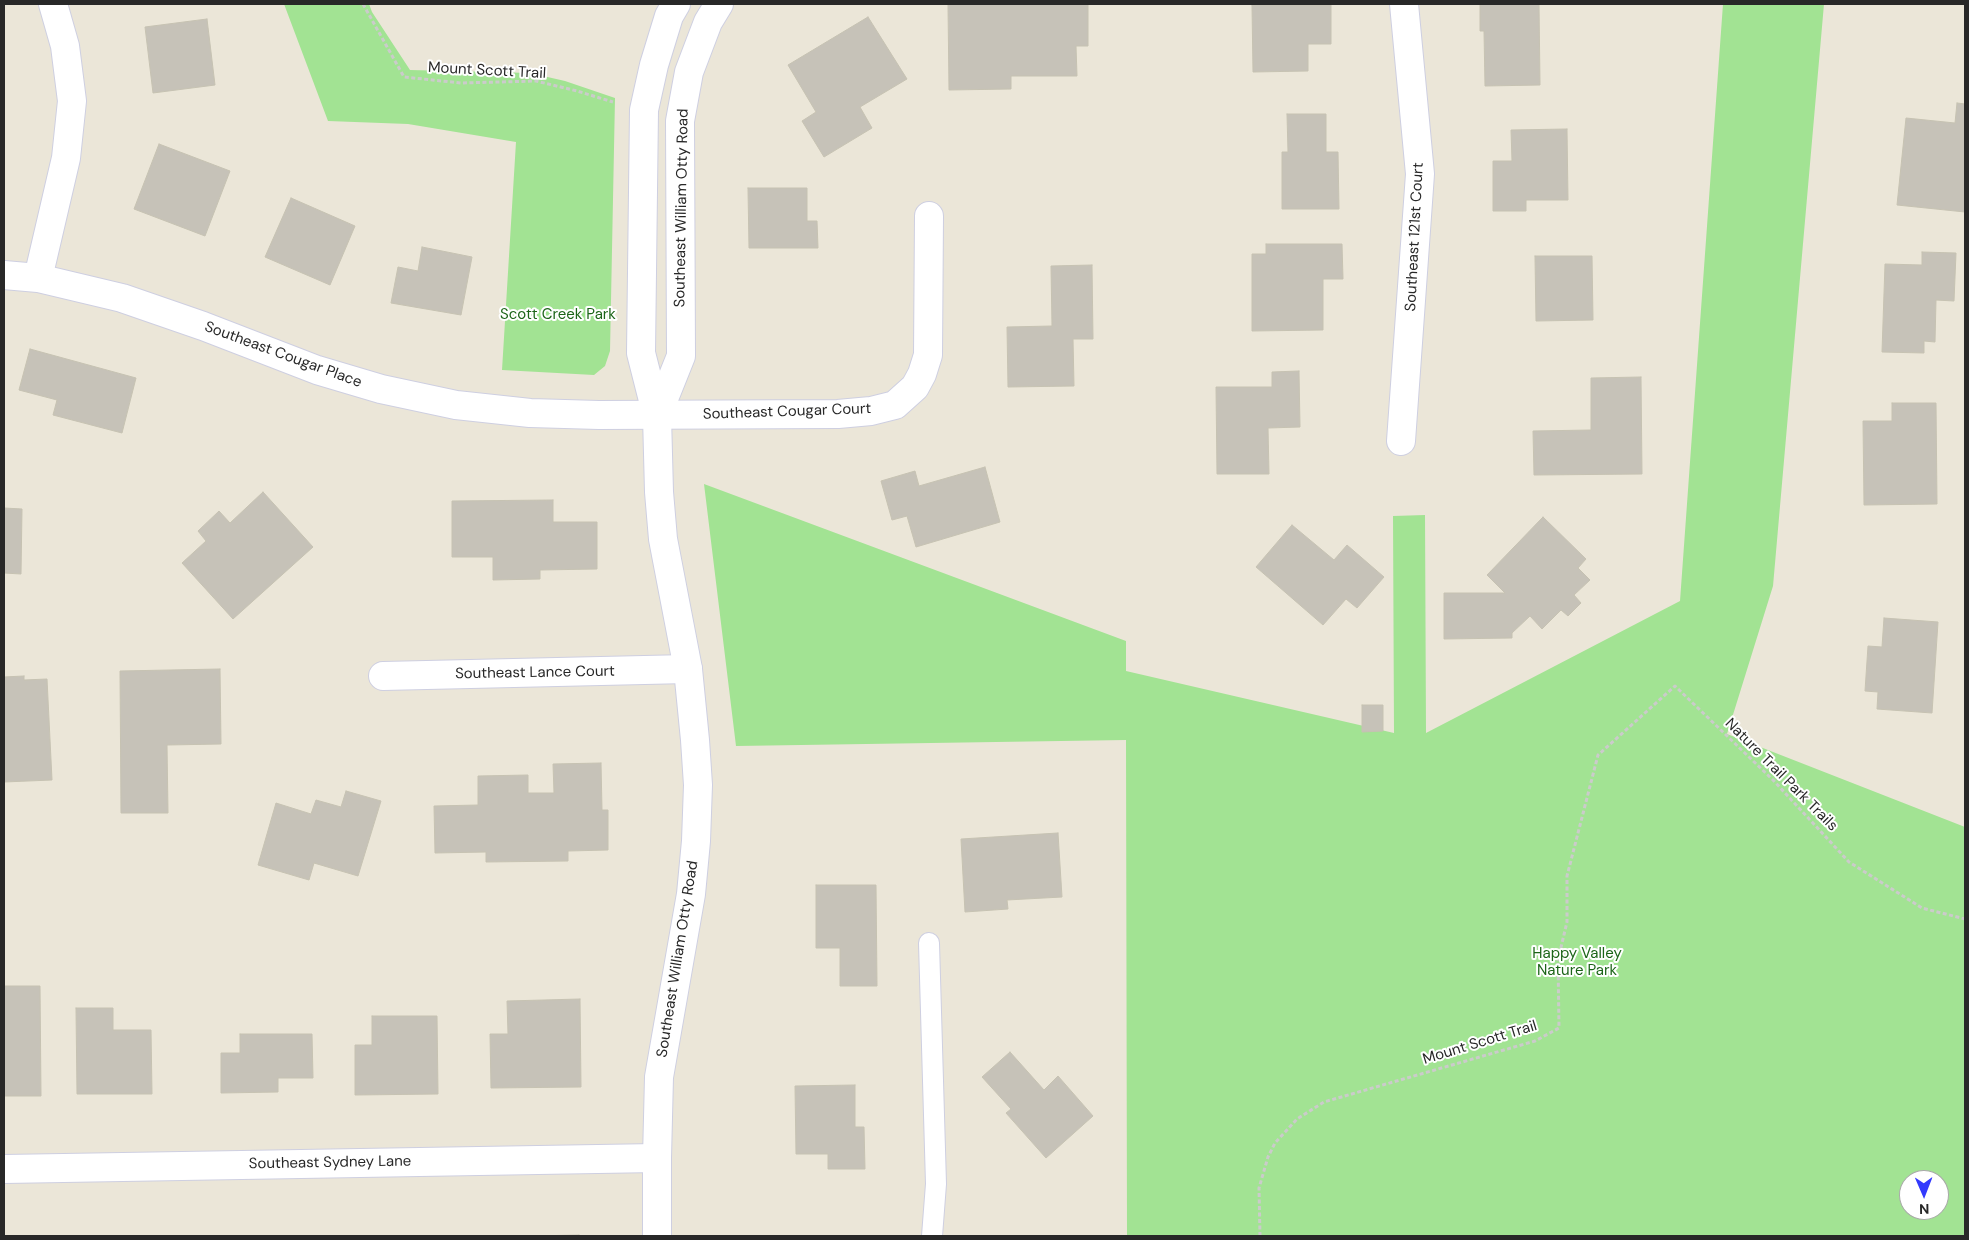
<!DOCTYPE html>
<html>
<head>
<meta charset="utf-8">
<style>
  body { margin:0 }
  #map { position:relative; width:1969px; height:1240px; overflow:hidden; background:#ebe6d8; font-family:"DM Sans",sans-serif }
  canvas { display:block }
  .frame { position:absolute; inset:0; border:5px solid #282828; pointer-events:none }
  .north { position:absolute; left:1899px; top:1170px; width:50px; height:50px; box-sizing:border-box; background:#fff; border:1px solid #a9a9a9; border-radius:50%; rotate:179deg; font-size:14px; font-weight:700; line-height:20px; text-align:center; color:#282828 }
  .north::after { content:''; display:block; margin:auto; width:18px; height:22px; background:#333afd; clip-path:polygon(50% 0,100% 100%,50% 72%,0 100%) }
</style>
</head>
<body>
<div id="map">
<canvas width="1969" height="1240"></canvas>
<div class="frame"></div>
<div class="north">N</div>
</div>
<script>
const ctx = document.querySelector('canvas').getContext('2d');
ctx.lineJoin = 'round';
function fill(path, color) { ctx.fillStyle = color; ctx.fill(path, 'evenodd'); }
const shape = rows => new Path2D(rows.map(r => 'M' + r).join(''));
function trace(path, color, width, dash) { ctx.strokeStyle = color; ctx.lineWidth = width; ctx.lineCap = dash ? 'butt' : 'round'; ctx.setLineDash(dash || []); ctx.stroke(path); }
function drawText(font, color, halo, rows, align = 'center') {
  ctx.font = font + ' "DM Sans",sans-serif'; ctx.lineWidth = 4; ctx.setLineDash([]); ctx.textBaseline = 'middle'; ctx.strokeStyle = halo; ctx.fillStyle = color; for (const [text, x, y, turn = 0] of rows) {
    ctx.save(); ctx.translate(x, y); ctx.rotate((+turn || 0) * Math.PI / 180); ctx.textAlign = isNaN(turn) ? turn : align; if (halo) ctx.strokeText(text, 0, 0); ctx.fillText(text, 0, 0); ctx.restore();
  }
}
const green = shape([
  [284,4,369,4,372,12,410,70,530,73,565,81,615,98,610,351,605,366,594,375,502,370,516,142,408,124,328,121],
  [1723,4,1824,4,1773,586,1727,734,1965,827,1965,1236,1127,1236,1126,740,736,746,704,484,1126,641,1126,671,1394,733,1393,516,1425,515,1426,733,1680,601],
  [1909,1180,1939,1180,1939,1210,1909,1210]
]);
const building = shape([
  [948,4,1088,4,1088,46,1076,46,1077,76,1011,76,1011,89,949,90,948,4],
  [1480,4,1539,4,1540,85,1485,86,1484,31,1480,31,1480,4],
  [1252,5,1331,5,1331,44,1308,44,1308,71,1253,72,1252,5],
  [868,17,907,79,860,107,872,128,824,157,802,121,816,112,788,65,868,17],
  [207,19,215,85,153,93,145,27,207,19],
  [1957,103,1965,104,1965,212,1897,205,1906,118,1955,123,1957,103],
  [1287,114,1326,114,1326,152,1338,152,1339,209,1282,209,1282,152,1288,152,1287,114],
  [1567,129,1568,200,1526,200,1526,211,1493,211,1493,161,1512,161,1511,130,1567,129],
  [159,144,230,171,205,236,134,209,159,144],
  [748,188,807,188,807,221,817,221,818,248,749,248,748,188],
  [291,198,355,226,330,285,265,257,291,198],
  [1266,244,1342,244,1343,279,1323,279,1323,330,1252,331,1252,254,1266,254,1266,244],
  [422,247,472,257,461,315,391,303,398,267,418,271,422,247],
  [1922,252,1956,253,1954,301,1936,300,1935,342,1924,341,1924,353,1882,352,1885,264,1922,265,1922,252],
  [1535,256,1592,256,1593,320,1536,321,1535,256],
  [1092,265,1093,339,1073,339,1074,386,1008,387,1007,327,1052,326,1051,266,1092,265],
  [30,349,136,378,122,433,53,415,57,400,19,390,30,349],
  [1299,371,1300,427,1268,428,1269,474,1217,474,1216,387,1272,387,1272,372,1299,371],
  [1641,377,1642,474,1534,475,1533,431,1591,430,1591,378,1641,377],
  [1892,403,1936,403,1937,504,1864,505,1863,421,1892,421,1892,403],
  [985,467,1000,522,916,547,907,516,892,520,881,481,915,471,919,486,985,467],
  [263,492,313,547,233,619,182,563,206,541,198,531,219,511,230,523,263,492],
  [553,500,553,522,597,522,597,569,540,570,540,579,493,580,493,557,452,557,452,501,553,500],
  [4,508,22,509,21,574,4,573,4,508],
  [1543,517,1586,559,1578,568,1590,580,1574,595,1581,603,1568,616,1561,610,1542,629,1530,616,1512,633,1512,638,1444,639,1444,593,1505,593,1487,575,1543,517],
  [1292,525,1334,560,1347,545,1384,577,1357,608,1346,599,1323,625,1256,567,1292,525],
  [1884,618,1938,622,1932,713,1877,709,1878,692,1865,691,1868,646,1882,647,1884,618],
  [220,669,221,744,167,745,168,813,121,813,120,671,220,669],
  [24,676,24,680,47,679,52,780,4,782,4,677,24,676],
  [1362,705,1383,705,1383,731,1362,732,1362,705],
  [601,763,602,810,608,810,608,850,568,851,568,861,486,862,486,852,435,853,434,806,478,805,478,776,528,775,528,793,554,793,553,764,601,763],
  [346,791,381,801,358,876,314,863,309,880,258,865,276,803,311,814,316,800,341,807,346,791],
  [1058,833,1062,897,1007,900,1008,909,965,912,961,839,1058,833],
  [816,885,876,885,877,986,840,986,840,948,816,948,816,885],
  [4,986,40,986,41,1096,4,1096,4,986],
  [580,999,581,1087,491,1088,490,1034,508,1034,507,1001,580,999],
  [76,1008,113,1008,113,1030,151,1030,152,1094,77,1094,76,1008],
  [372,1016,437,1016,438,1094,355,1095,355,1045,372,1045,372,1016],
  [240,1034,312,1034,313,1078,278,1078,278,1092,221,1093,221,1053,240,1053,240,1034],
  [1010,1052,1044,1090,1058,1076,1093,1116,1046,1158,1006,1113,1011,1109,982,1077,1010,1052],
  [855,1085,855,1127,864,1127,865,1169,828,1169,828,1154,796,1154,795,1086,855,1085],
  [579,1235,579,1236,532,1236,579,1235]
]);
const path = shape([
  [363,4,404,77,461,83,536,81,577,91,613,102],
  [1260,1236,1259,1188,1268,1157,1275,1143,1297,1119,1324,1102,1535,1041,1559,1028,1558,960,1567,922,1567,876,1598,755,1675,686,1773,780,1849,862,1922,908,1965,919]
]);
const lane = shape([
  [929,943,936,1184,932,1236]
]);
const street = shape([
  [4,275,38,278,122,298,203,326,317,370,381,389,456,405,530,413,599,415,838,414,871,411,895,405,915,387,922,374,928,355,929,216],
  [38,278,66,158,72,101,65,46,53,4],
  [1401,441,1420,174,1404,4],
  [383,676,688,669],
  [4,1169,657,1158]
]);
const secondary = shape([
  [657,416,681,356,680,121,689,72,708,22,719,4],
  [657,1236,657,1158,659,1077,691,894,696,841,698,785,695,740,688,669,663,539,659,492,657,416,641,353,644,110,654,65,669,16,676,4]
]);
const streetNames = [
  ["Mount Scott Trail",487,71,3],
  ["Southeast William Otty Road",682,208,-89],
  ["Southeast 121st Court",1415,237,-87],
  ["Southeast Cougar Place",283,355,20],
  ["Southeast Cougar Court",787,412,-2],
  ["Southeast Lance Court",535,673,-1],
  ["Nature Trail Park Trails",1781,775,45],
  ["Southeast William Otty Road",678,959,-81],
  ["Mount Scott Trail",1480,1043,-17],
  ["Southeast Sydney Lane",330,1163,-1]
];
const parkNames = [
  ["Scott Creek Park",558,315],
  ["Happy Valley",1577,954],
  ["Nature Park",1577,971]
];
fill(green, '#a2e393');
fill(building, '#c6c2b8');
trace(building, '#c6c2b2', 1);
trace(lane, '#cecfe1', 22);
trace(street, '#cecfe1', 30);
trace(secondary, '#cecfe1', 30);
trace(path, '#cbcbcb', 3, [4, 2.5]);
trace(lane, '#fff', 20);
trace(street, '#fff', 28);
trace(secondary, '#fff', 28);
drawText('15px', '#282828', '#fff', streetNames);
drawText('15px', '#1c6518', '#fff', parkNames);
</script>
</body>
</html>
